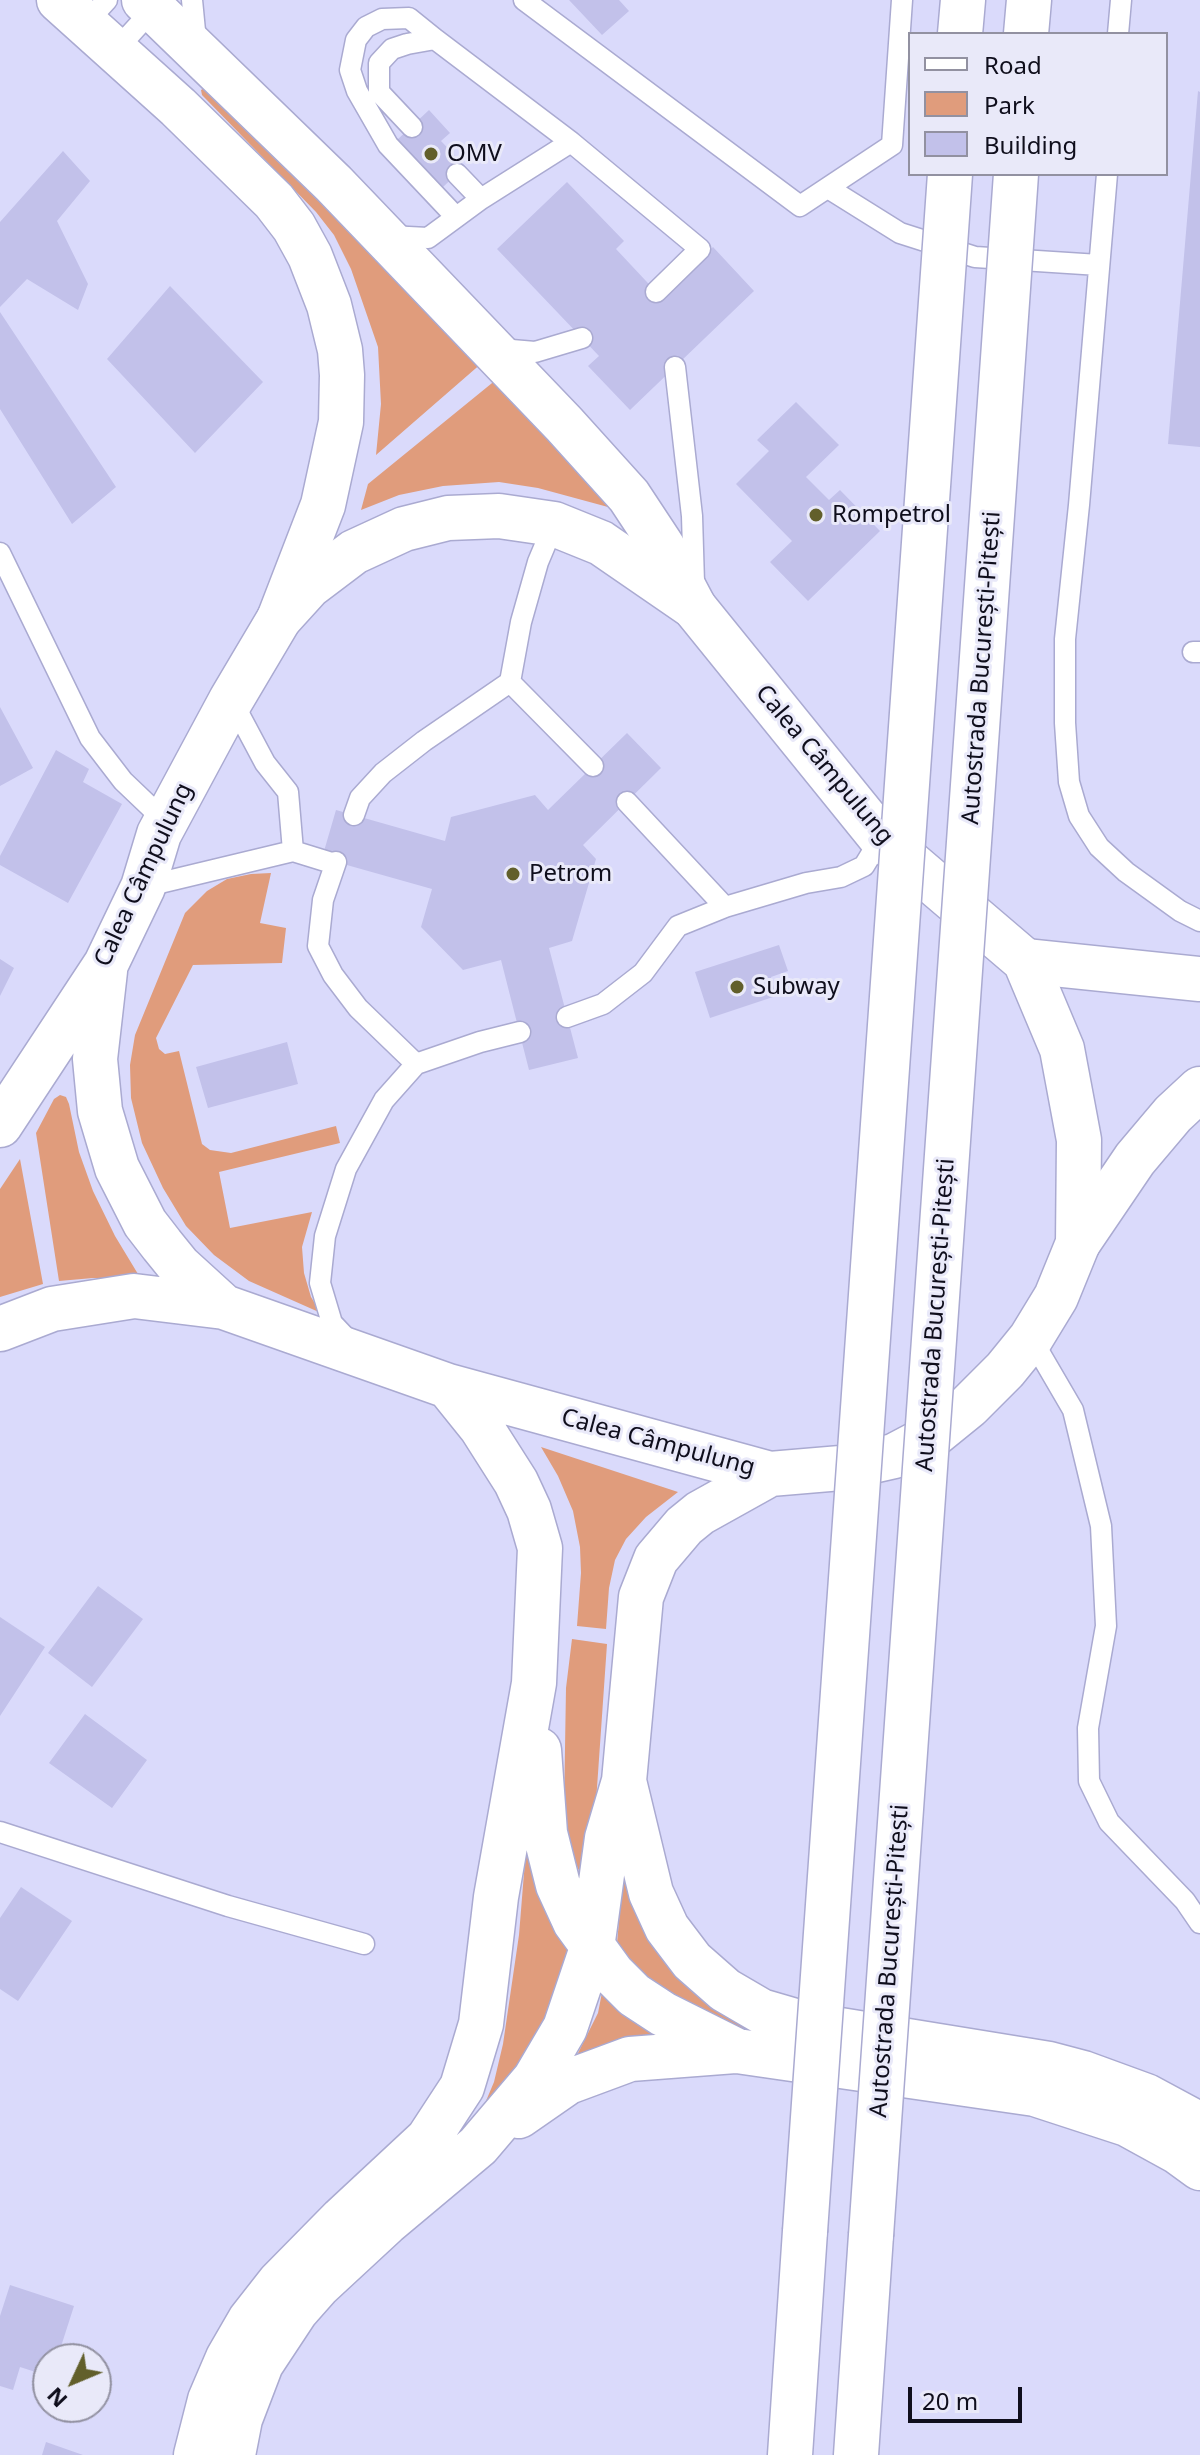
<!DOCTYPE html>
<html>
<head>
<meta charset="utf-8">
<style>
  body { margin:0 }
  #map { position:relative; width:1200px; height:2455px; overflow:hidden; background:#dadafb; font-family:"Noto Sans",sans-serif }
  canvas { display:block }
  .legend { position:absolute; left:908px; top:32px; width:260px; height:144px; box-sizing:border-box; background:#e9e9f9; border:2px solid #9291a1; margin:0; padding:10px 14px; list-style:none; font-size:24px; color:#0f0e1c }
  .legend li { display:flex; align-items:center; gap:16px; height:40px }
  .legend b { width:40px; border:2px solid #9291a1 }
  .north { position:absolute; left:32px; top:2343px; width:80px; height:80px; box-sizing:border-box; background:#e9e9f9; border:2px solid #9291a1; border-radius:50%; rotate:226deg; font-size:22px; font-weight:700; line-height:32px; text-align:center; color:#0f0e1c }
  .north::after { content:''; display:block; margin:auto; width:28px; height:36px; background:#625f2b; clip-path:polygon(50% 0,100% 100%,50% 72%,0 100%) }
  .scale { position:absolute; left:908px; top:2387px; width:114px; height:36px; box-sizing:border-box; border:4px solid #0f0e1c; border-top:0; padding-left:10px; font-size:24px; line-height:28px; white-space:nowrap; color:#0f0e1c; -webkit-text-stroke:6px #e9e9f9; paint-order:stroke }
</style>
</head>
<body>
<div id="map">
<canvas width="1200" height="2455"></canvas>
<ul class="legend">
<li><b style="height:10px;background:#fff"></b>Road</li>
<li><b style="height:22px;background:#e09c7c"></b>Park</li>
<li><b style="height:22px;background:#c2c1ea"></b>Building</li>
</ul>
<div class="north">N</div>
<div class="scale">20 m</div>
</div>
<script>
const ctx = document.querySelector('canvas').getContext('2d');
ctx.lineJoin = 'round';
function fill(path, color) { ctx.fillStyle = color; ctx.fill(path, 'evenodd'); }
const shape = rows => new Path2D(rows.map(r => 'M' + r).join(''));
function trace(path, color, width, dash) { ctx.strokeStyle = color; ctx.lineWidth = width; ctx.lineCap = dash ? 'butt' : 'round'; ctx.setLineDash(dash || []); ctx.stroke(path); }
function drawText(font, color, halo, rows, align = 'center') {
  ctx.font = font + ' "Noto Sans",sans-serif'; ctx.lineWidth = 6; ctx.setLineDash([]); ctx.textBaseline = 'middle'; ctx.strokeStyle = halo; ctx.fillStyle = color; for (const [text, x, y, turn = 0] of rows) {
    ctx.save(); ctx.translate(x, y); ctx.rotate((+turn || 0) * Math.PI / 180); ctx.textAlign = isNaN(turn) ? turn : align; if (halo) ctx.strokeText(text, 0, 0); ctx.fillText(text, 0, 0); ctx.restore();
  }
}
const green = shape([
  [208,86,483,362,376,455,381,404,378,347,351,269,334,235,316,212,202,95,201,90],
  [497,379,619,510,538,488,499,482,443,486,399,495,361,510,368,484],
  [271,873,260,923,286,928,282,963,193,965,156,1038,159,1049,165,1054,179,1051,202,1144,210,1150,231,1153,336,1126,340,1143,219,1172,230,1228,312,1212,302,1247,304,1273,311,1297,321,1313,249,1281,214,1255,186,1226,163,1188,142,1143,131,1098,130,1065,135,1035,185,913,207,891,227,879,251,874],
  [60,1095,66,1097,69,1104,79,1152,93,1191,115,1236,141,1279,93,1278,59,1281,36,1133,54,1099],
  [20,1159,43,1284,0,1297,0,1189],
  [541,1447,678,1492,646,1517,626,1539,615,1560,609,1588,606,1629,577,1626,581,1573,580,1547,573,1511,558,1476],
  [572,1639,607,1644,593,1845,587,1890,569,1847,564,1809,566,1688],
  [527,1836,578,1960,554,2025,475,2127,494,2082,503,2044,519,1935],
  [626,1844,730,2018,759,2037,700,2018,616,1954],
  [604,1982,674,2041,569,2071,598,2013]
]);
const building = shape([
  [569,0,619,0,629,11,602,35],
  [1198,91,1200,92,1200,447,1168,444],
  [429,110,450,133,441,141,465,166,442,188,397,140],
  [63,151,90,181,57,221,88,284,78,310,27,279,0,307,0,222],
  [567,182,624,241,616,249,661,297,713,247,754,291,630,410,588,366,599,356,497,249],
  [170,286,263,382,195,453,107,359],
  [0,312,116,487,72,524,0,409],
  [796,402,839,445,806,477,829,500,840,490,880,531,808,601,770,562,792,541,736,484,769,451,757,440],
  [0,707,33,768,0,786],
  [627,733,661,768,583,845,596,859,572,941,549,948,578,1058,529,1070,501,960,463,970,421,927,432,889,322,858,336,810,445,841,451,817,535,795,548,810],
  [56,750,89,769,83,782,122,804,68,903,0,865,0,856],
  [779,945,788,971,771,977,776,996,710,1018,695,972],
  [0,959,14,968,0,996],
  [287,1042,298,1084,208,1108,196,1067],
  [98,1586,143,1619,92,1687,48,1653],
  [0,1617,45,1647,0,1716],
  [85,1714,147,1760,112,1808,49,1763],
  [21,1887,72,1921,18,2001,0,1989,0,1918],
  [10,2285,74,2306,57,2359,48,2359,48,2376,20,2367,13,2390,0,2386,0,2316],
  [46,2442,83,2455,42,2455]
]);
const lane = shape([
  [192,0,196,41],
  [524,0,800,206,892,145,902,0],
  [85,24,107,0],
  [1118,34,1121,0],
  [435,39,409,18,382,19,366,27,356,40,350,70,357,91,388,145,456,217],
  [115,51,156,6],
  [412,127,379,92,379,63,392,49,407,44,435,39,571,142],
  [457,174,481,199],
  [1107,174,1079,505,1065,639,1065,723,1069,782,1079,816,1099,847,1126,872,1180,911,1200,921],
  [828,188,900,233,975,257,1099,265],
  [389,236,428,238,481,199,571,142,700,249,656,292],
  [500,349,535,352,582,338],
  [675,367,692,516,694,583],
  [0,553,90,738,123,781,166,822],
  [1193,652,1200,652],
  [510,682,593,766],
  [627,802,725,907],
  [354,815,360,798,383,773,424,741,510,682,521,622,538,562,554,524],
  [293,851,335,864],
  [336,862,323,900,318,946,333,975,358,1008,416,1064],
  [143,887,293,851,288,792,265,763,232,701],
  [567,1017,603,1004,643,973,678,926,725,907,806,883,841,877,864,866,881,838],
  [1031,1338,1073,1410,1101,1526,1106,1626,1088,1728,1089,1781,1109,1822,1185,1901,1200,1923],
  [349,1341,332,1323,320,1283,325,1236,346,1169,384,1100,416,1064,480,1042,520,1032],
  [0,1832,228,1906,364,1944]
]);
const primary = shape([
  [59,0,178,107,274,201,294,227,310,256,329,305,340,350,342,375,341,422,323,505,279,619],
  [144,0,334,184,564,424,629,496,662,546,694,607],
  [1025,961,1200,979],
  [1078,1243,1135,1159,1173,1114,1200,1089]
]);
const highway = shape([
  [960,34,963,0],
  [1026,34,1029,0],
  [105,971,95,1059,100,1111,117,1168,145,1223,162,1245,179,1266,224,1307],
  [0,1125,106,964,143,887,159,834,231,700,279,619,309,586,354,552,404,529,448,518,499,516,554,524,601,543,694,607,881,838,1025,961,1062,1049,1079,1140,1078,1243,1056,1297,1031,1338,1005,1370,969,1406,932,1436,894,1456,841,1468,770,1474,448,1386,224,1307,134,1296,52,1309,0,1329],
  [539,1750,545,1833,558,1885,575,1922,612,1973,634,1995,663,2014,737,2051,1035,2094,1127,2124,1178,2152,1200,2168],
  [624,1781,651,1893,667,1928,692,1961,725,1990,761,2011,809,2025,1049,2064,1083,2073,1146,2096,1200,2125],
  [519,2116,568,2082,630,2059,735,2051],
  [196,2455,210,2400,228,2358,250,2320,279,2283,342,2219,428,2139,462,2087,481,2024,496,1897,534,1683,540,1548,529,1510,516,1482,481,1427,448,1386],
  [233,2455,240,2419,261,2364,296,2311,319,2285,386,2223,478,2146,535,2079,565,2028,592,1948,607,1838,624,1781,641,1597,656,1559,684,1526,700,1513,770,1474],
  [790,2455,805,2231],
  [856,2455,871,2235]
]);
const highwayBridge = shape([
  [805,2231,950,174],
  [871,2235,1016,174]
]);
const markers = [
  [431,154,8,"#625f2b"],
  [816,515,8,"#625f2b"],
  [513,874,8,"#625f2b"],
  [737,987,8,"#625f2b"]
];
const poiNames = [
  ["OMV",447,154],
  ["Rompetrol",832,515],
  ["Petrom",529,874],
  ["Subway",753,987]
];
const streetNames = [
  ["Autostrada București-Pitești",982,668,-86],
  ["Calea Câmpulung",824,765,50],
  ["Calea Câmpulung",144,875,-65],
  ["Autostrada București-Pitești",936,1315,-86],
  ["Calea Câmpulung",658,1443,15],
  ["Autostrada București-Pitești",890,1961,-86]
];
fill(green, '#e09c7c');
fill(building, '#c2c1ea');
trace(lane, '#aaaad1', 23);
trace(primary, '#aaaad1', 47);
trace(highway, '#aaaad1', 47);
trace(lane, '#fff', 20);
trace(primary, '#fff', 44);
trace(highway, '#fff', 44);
trace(highwayBridge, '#aaaad1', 47, []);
trace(highwayBridge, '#fff', 44);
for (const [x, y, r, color] of markers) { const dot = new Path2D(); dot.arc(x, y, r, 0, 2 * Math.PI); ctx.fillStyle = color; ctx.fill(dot); trace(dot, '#e9e9f9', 3); }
drawText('24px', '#0f0e1c', '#e9e9f9', poiNames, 'left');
drawText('24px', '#0f0e1c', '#e9e9f9', streetNames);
</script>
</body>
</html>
